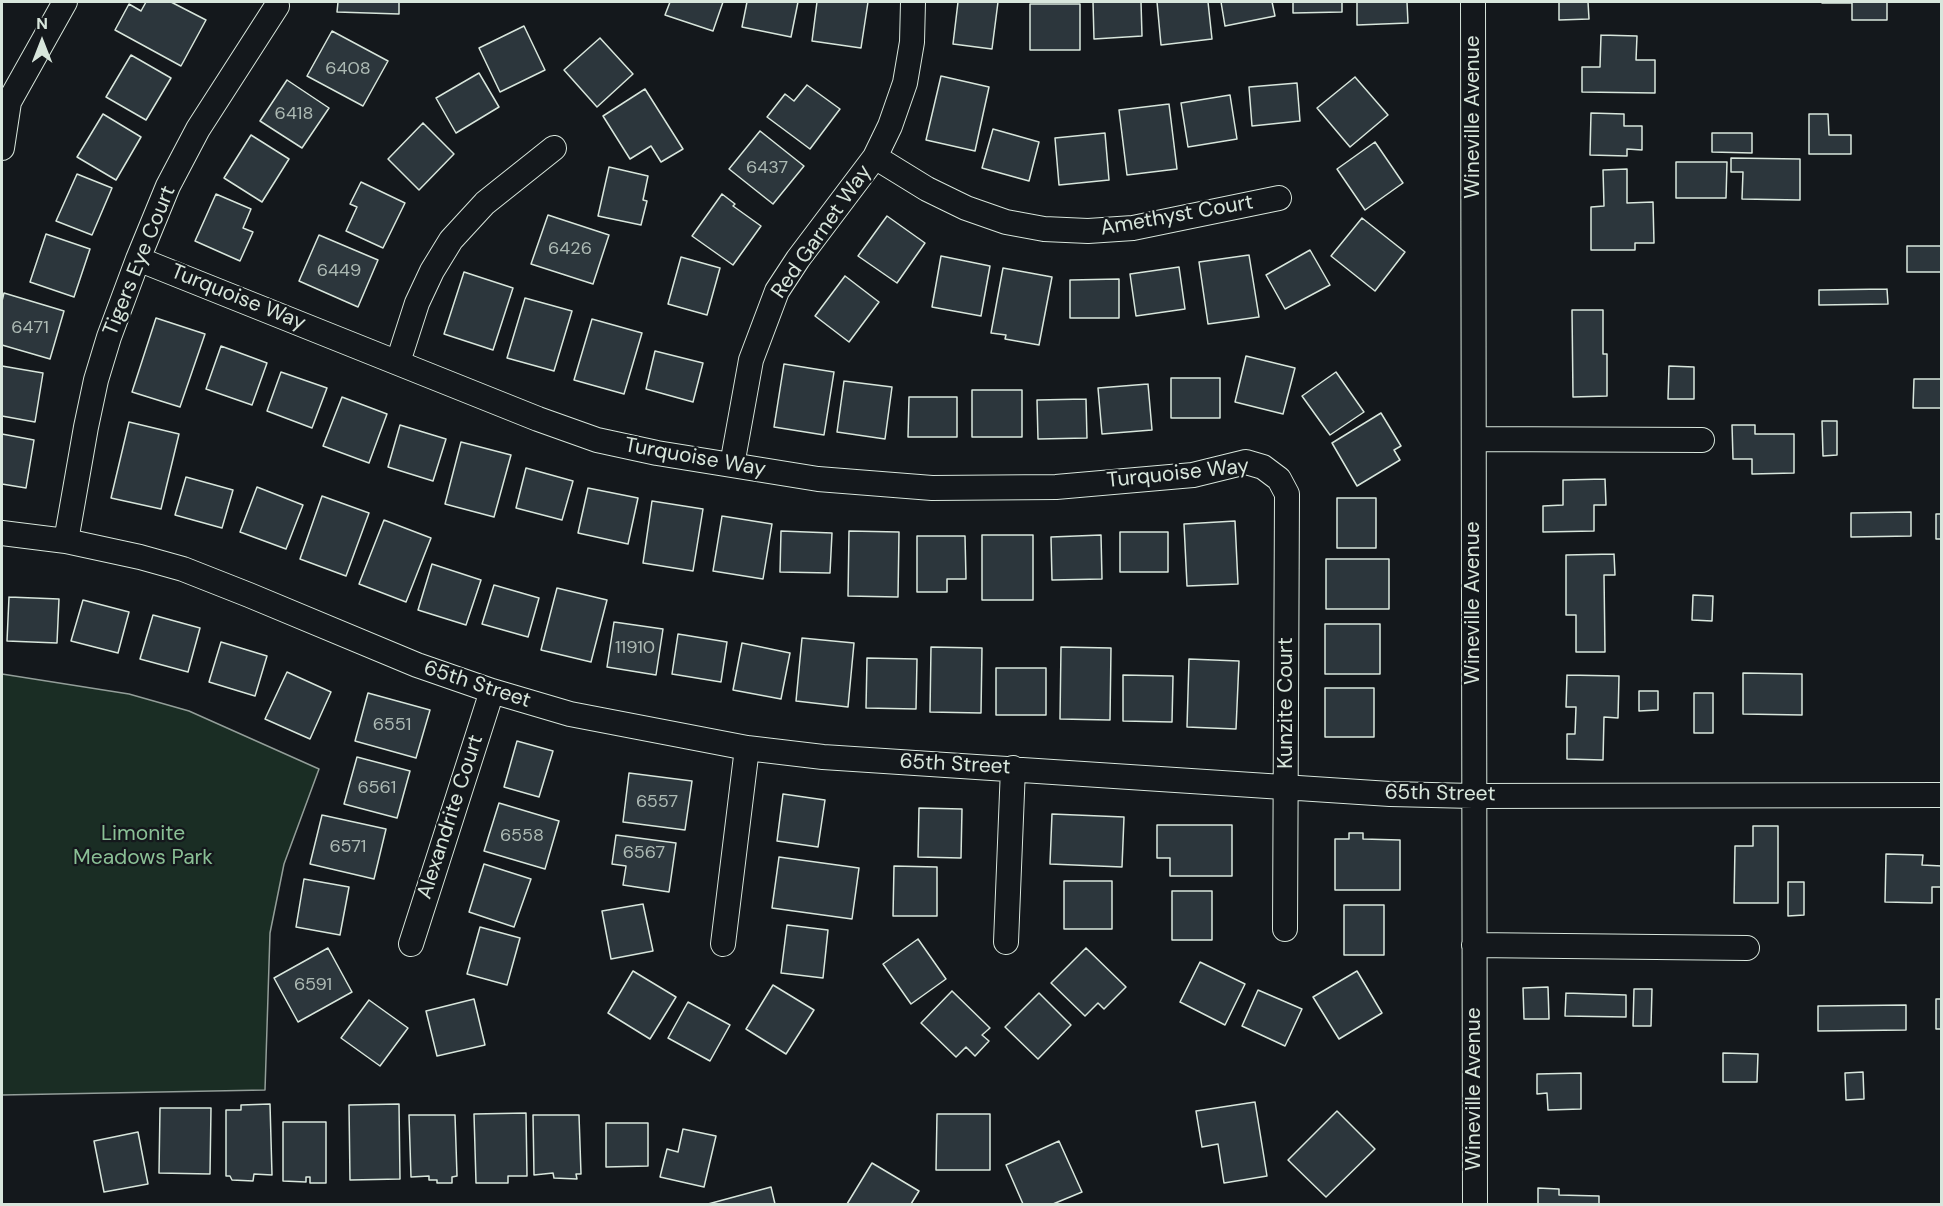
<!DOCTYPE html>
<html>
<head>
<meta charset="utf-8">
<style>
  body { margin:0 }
  #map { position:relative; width:1943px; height:1206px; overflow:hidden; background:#14181c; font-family:"DM Sans",sans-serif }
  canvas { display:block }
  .frame { position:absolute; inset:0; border:3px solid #d8e6dc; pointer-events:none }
  .north { position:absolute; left:12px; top:12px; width:60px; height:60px; -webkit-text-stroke:4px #14181c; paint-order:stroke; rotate:0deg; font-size:16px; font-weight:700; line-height:24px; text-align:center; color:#d8e6dc }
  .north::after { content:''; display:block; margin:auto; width:21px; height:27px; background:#d8e6dc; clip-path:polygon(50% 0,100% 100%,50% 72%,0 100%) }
</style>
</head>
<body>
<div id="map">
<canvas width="1943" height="1206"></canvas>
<div class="frame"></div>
<div class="north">N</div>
</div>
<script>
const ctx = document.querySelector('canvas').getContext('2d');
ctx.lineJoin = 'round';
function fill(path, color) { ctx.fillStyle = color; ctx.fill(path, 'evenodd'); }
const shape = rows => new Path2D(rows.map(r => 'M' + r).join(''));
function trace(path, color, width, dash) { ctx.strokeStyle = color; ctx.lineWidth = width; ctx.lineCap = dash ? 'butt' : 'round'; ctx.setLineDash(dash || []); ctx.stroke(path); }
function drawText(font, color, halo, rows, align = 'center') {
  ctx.font = font + ' "DM Sans",sans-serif'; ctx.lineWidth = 4.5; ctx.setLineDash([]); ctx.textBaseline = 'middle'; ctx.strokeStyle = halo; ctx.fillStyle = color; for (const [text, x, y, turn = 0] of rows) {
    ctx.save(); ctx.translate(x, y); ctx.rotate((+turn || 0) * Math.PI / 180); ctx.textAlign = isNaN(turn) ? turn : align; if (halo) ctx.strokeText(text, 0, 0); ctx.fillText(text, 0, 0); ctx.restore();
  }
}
const green = shape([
  [2,674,129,694,189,711,319,769,284,864,270,933,265,1090,2,1095,2,674]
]);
const building = shape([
  [146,2,171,2,206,20,181,66,115,30,129,4,141,11,146,2],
  [338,2,399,2,399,14,337,12,338,2],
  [670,2,723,2,713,31,665,15,670,2],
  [747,2,798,2,791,37,742,27,747,2],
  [817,2,868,2,861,48,812,41,817,2],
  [958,2,998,2,992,49,953,44,958,2],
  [1093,2,1141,2,1142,36,1094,39,1093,2],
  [1157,2,1208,2,1212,39,1161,45,1157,2],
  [1221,2,1272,2,1275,16,1225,26,1221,2],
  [1293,2,1342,2,1342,12,1293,13,1293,2],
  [1357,2,1407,2,1408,23,1357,25,1357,2],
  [1559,2,1588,2,1589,19,1559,20,1559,2],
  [1822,2,1887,2,1887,20,1852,20,1852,3,1822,3,1822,2],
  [1030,4,1080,4,1080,50,1030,50,1030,4],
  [524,26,545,70,500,92,479,48,524,26],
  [332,31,388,61,363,106,307,76,332,31],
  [1601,35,1637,36,1636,60,1655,60,1655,93,1582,92,1582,67,1600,67,1601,35],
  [600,38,633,74,597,107,564,70,600,38],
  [131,55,171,78,146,120,106,97,131,55],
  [479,73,499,107,456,133,436,98,479,73],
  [941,76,989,87,975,151,926,140,941,76],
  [1355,77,1388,115,1350,147,1317,108,1355,77],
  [287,80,329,108,302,148,260,121,287,80],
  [1297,83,1300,121,1252,126,1249,87,1297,83],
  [807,85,840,109,810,149,767,117,785,94,794,101,807,85],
  [645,89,683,149,661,162,651,146,630,159,603,116,645,89],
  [1230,95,1237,139,1188,147,1181,103,1230,95],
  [1169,104,1177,169,1127,175,1119,110,1169,104],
  [1591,113,1624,114,1624,126,1642,126,1642,150,1627,149,1627,156,1590,155,1591,113],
  [103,114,141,137,116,180,77,157,103,114],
  [1809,114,1828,114,1829,135,1851,135,1851,154,1809,154,1809,114],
  [423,123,454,154,419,190,388,159,423,123],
  [993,129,1039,142,1029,181,982,168,993,129],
  [760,131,804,166,773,204,729,169,760,131],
  [1105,133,1109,180,1059,185,1055,138,1105,133],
  [1712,133,1752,133,1752,153,1712,152,1712,133],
  [251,135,289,159,262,202,224,178,251,135],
  [1375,142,1403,183,1365,210,1337,169,1375,142],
  [1731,158,1800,159,1800,200,1742,199,1743,172,1731,172,1731,158],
  [1676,162,1727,162,1726,198,1676,198,1676,162],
  [609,167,648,176,643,200,647,201,641,225,598,216,609,167],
  [1627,169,1627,203,1653,202,1654,243,1635,243,1635,250,1591,250,1591,207,1604,206,1603,170,1627,169],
  [77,174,112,188,92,235,56,221,77,174],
  [361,182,405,203,383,248,346,231,357,207,350,204,361,182],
  [216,194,251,209,243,228,253,232,240,261,195,241,216,194],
  [722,194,735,204,733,206,761,226,733,265,692,236,722,194],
  [548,215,609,235,593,284,531,264,548,215],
  [887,216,925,243,897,283,858,256,887,216],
  [1362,218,1405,252,1375,291,1331,256,1362,218],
  [46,234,90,249,74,297,30,282,46,234],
  [319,235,378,260,358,307,299,281,319,235],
  [1907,246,1942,246,1942,272,1907,272,1907,246],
  [1310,250,1330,285,1285,309,1266,275,1310,250],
  [1249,255,1259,317,1208,324,1199,262,1249,255],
  [941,256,990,266,981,316,932,307,941,256],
  [681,257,720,268,707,315,668,304,681,257],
  [1179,267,1185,309,1136,316,1130,274,1179,267],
  [1003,268,1052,277,1039,345,1005,339,1006,335,991,333,1003,268],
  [464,272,513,288,493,350,444,334,464,272],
  [845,276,879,302,849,342,815,316,845,276],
  [1119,279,1119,318,1070,318,1070,280,1119,279],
  [1887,289,1888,304,1819,305,1819,290,1887,289],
  [4,293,64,311,50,359,2,345,2,301,4,293],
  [525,298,572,311,554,371,507,358,525,298],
  [1572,310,1603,310,1603,354,1607,354,1607,396,1573,397,1572,310],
  [156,318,205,334,180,407,132,392,156,318],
  [592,319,642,333,624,394,574,380,592,319],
  [221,346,267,363,252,405,206,389,221,346],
  [655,351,703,363,693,402,646,389,655,351],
  [1246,356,1295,368,1283,414,1235,402,1246,356],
  [784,364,834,372,824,435,774,427,784,364],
  [2,366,43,373,35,422,2,416,2,366],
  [1669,366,1694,367,1694,399,1668,399,1669,366],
  [281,372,327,388,312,428,267,411,281,372],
  [1336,372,1364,412,1330,435,1302,396,1336,372],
  [1171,378,1220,378,1220,418,1171,418,1171,378],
  [1914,379,1942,379,1942,408,1913,408,1914,379],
  [844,381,892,387,885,439,837,432,844,381],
  [1148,384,1152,430,1102,434,1098,388,1148,384],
  [972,390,1022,390,1022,437,972,437,972,390],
  [342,397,387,414,369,463,323,446,342,397],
  [909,397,957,397,957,437,908,437,909,397],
  [1086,399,1087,438,1038,439,1037,400,1086,399],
  [1381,413,1401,446,1394,450,1400,460,1357,486,1332,443,1381,413],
  [1822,421,1837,421,1837,455,1823,456,1822,421],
  [129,422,179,434,161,509,111,498,129,422],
  [400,425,446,439,433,481,388,467,400,425],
  [1732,425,1755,425,1755,434,1794,434,1794,473,1752,474,1752,459,1733,459,1732,425],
  [2,434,34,440,26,488,2,484,2,434],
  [461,442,511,455,494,517,445,504,461,442],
  [526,468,573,481,562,520,516,508,526,468],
  [186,477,233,490,222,528,175,515,186,477],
  [1605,479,1606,505,1594,505,1594,531,1543,532,1543,506,1563,505,1563,480,1605,479],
  [257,487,303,505,286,549,240,532,257,487],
  [588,488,638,498,628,544,578,533,588,488],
  [322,496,369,513,346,576,300,559,322,496],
  [1337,498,1376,498,1376,548,1337,548,1337,498],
  [652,501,703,509,693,571,643,563,652,501],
  [1911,512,1911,536,1851,537,1851,513,1911,512],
  [1936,514,1942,514,1942,539,1936,539,1936,514],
  [722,516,772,524,763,579,713,571,722,516],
  [384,520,431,538,406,602,359,584,384,520],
  [1235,521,1238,584,1187,586,1184,524,1235,521],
  [781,531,832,533,830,573,780,572,781,531],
  [849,531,899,532,898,597,848,596,849,531],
  [1120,532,1168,532,1168,572,1120,572,1120,532],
  [982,535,1033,535,1033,600,982,600,982,535],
  [1101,535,1102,579,1052,580,1051,537,1101,535],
  [917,536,965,536,966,579,947,579,947,592,917,592,917,536],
  [1614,554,1615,575,1604,575,1605,652,1576,652,1576,615,1566,615,1566,555,1614,554],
  [1326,559,1389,559,1389,609,1326,609,1326,559],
  [432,564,481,580,466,625,418,610,432,564],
  [494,585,539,598,528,637,482,624,494,585],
  [557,588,607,600,591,662,541,650,557,588],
  [1693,595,1713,596,1712,621,1692,620,1693,595],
  [9,597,59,599,57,643,7,641,9,597],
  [83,600,129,612,118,653,71,641,83,600],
  [153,615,200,628,188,672,140,659,153,615],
  [614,622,663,629,656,675,607,667,614,622],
  [1325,624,1380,624,1380,674,1325,674,1325,624],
  [678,634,727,642,721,682,672,674,678,634],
  [802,638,854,643,848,707,796,701,802,638],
  [221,642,267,656,255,696,209,682,221,642],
  [742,643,790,653,781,699,733,690,742,643],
  [931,647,982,648,981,713,930,712,931,647],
  [1061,647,1111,648,1110,720,1060,719,1061,647],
  [867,658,917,659,916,709,866,708,867,658],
  [1189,659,1239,661,1236,729,1187,727,1189,659],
  [996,668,1046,668,1046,715,996,715,996,668],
  [287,672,331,692,310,739,265,719,287,672],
  [1743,673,1802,674,1802,715,1743,714,1743,673],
  [1123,675,1173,676,1172,722,1123,721,1123,675],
  [1567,675,1619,676,1618,718,1604,717,1603,760,1567,759,1567,734,1575,734,1576,707,1566,707,1567,675],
  [1325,688,1374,688,1374,737,1325,737,1325,688],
  [1639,691,1658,691,1658,710,1639,711,1639,691],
  [368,693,430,710,416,758,355,741,368,693],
  [1694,693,1713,693,1713,733,1694,733,1694,693],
  [517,741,553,751,539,797,504,787,517,741],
  [357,757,410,771,397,818,344,804,357,757],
  [629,773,692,781,685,830,623,822,629,773],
  [783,794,825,800,818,847,777,841,783,794],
  [499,803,559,821,545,869,484,851,499,803],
  [919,808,962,809,961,858,918,857,919,808],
  [1052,814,1124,817,1122,867,1050,864,1052,814],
  [322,815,386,829,374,879,310,864,322,815],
  [1157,825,1232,825,1232,876,1170,876,1170,858,1157,858,1157,825],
  [1753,826,1778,826,1778,903,1734,903,1735,846,1753,846,1753,826],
  [1349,833,1363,833,1363,839,1400,840,1400,890,1335,890,1335,839,1349,839,1349,833],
  [616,835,676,843,669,892,623,885,626,866,612,864,616,835],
  [1886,854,1923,855,1922,865,1942,866,1942,887,1932,887,1932,903,1885,902,1886,854],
  [779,857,859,868,852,919,772,908,779,857],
  [484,864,531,879,514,927,469,912,484,864],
  [894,866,937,867,937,916,893,916,894,866],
  [304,879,349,887,340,935,296,927,304,879],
  [1064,881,1112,881,1112,929,1064,929,1064,881],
  [1788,882,1804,882,1804,915,1788,916,1788,882],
  [1172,891,1212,891,1212,940,1172,940,1172,891],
  [643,904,653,951,611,959,602,911,643,904],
  [1344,905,1384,905,1384,955,1344,955,1344,905],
  [787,925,828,930,823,978,781,973,787,925],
  [480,927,520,938,507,985,467,974,480,927],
  [918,939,946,979,911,1004,883,964,918,939],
  [328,948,352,992,298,1022,274,978,328,948],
  [1086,948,1126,987,1104,1009,1098,1003,1085,1016,1051,983,1086,948],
  [1200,962,1245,984,1225,1025,1180,1002,1200,962],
  [633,971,676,997,650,1039,608,1013,633,971],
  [1357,971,1382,1013,1339,1039,1313,997,1357,971],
  [773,985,814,1010,786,1054,746,1029,773,985],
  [1548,987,1549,1019,1524,1019,1523,988,1548,987],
  [1634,989,1652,989,1651,1026,1633,1026,1634,989],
  [1258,990,1302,1009,1285,1046,1242,1026,1258,990],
  [952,991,990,1028,982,1035,989,1041,975,1056,966,1047,956,1057,921,1023,952,991],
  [1039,993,1071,1025,1038,1059,1005,1027,1039,993],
  [1566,993,1626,995,1626,1017,1565,1016,1566,993],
  [474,999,485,1045,437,1056,426,1011,474,999],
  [1936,999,1942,999,1942,1029,1936,1029,1936,999],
  [369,1000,408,1028,380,1066,341,1038,369,1000],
  [688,1002,730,1025,710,1061,668,1038,688,1002],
  [1906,1005,1906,1030,1818,1031,1818,1006,1906,1005],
  [1723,1053,1758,1054,1757,1082,1723,1082,1723,1053],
  [1863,1072,1864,1099,1846,1100,1845,1073,1863,1072],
  [1581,1073,1581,1109,1548,1110,1547,1093,1537,1094,1537,1074,1581,1073],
  [1255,1102,1267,1176,1224,1183,1218,1144,1202,1147,1196,1111,1255,1102],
  [270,1104,272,1175,254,1174,253,1181,232,1180,230,1176,226,1176,226,1110,241,1110,241,1105,270,1104],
  [399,1104,400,1179,350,1180,349,1105,399,1104],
  [160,1108,211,1108,210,1174,159,1173,160,1108],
  [1337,1111,1375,1149,1326,1197,1288,1160,1337,1111],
  [526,1113,527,1176,508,1176,508,1183,476,1183,474,1114,526,1113],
  [937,1114,990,1114,990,1170,936,1170,937,1114],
  [409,1115,455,1115,457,1176,452,1177,452,1183,437,1183,437,1180,429,1180,429,1176,411,1177,409,1115],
  [533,1115,579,1115,581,1174,576,1174,577,1179,554,1178,553,1173,534,1175,533,1115],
  [283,1122,326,1122,326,1183,310,1183,310,1177,306,1177,306,1182,283,1181,283,1122],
  [606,1123,648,1123,648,1166,606,1167,606,1123],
  [683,1129,716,1136,704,1187,660,1177,667,1149,678,1152,683,1129],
  [138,1132,148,1184,104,1192,94,1141,138,1132],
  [1059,1141,1082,1192,1053,1204,1023,1204,1006,1165,1059,1141],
  [872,1163,919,1191,911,1204,847,1204,872,1163],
  [771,1187,775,1204,708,1204,771,1187],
  [1538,1188,1559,1189,1559,1195,1599,1196,1599,1204,1538,1204,1538,1188]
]);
const minor = shape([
  [1473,2,1475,1204],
  [2,148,9,102,65,2],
  [875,157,927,189,966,208,1006,222,1044,229,1088,231,1133,228,1279,198],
  [138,259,538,419,597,440,657,453,818,479,932,488,1056,487,1193,475,1246,462,1263,467,1279,479,1287,494,1285,929],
  [398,362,417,303,432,271,451,240,485,203,554,148],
  [1474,439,1702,440],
  [732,465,751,360,777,291,798,259,875,157,890,126,905,83,912,42,913,2],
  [2,533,66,541,140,557,183,569,249,595,417,665,492,691,570,714,747,748,823,757,1390,794,1473,796,1942,795],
  [66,541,86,427,96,380,109,337,138,259,168,186,198,129,277,6],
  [1006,942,1013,768],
  [411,944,492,691],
  [723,944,747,748],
  [1474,945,1747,948]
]);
const numberNames = [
  ["6408",348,69],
  ["6418",294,114],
  ["6437",767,168],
  ["6426",570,249],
  ["6449",339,271],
  ["6471",30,328],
  ["11910",635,648],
  ["6551",392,725],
  ["6561",377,788],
  ["6557",657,802],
  ["6558",522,836],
  ["6571",348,847],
  ["6567",644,853],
  ["6591",313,985]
];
const streetNames = [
  ["Wineville Avenue",1473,117,-90],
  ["Amethyst Court",1177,216,-10],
  ["Red Garnet Way",822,232,-55],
  ["Tigers Eye Court",140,261,-68],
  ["Turquoise Way",238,298,22],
  ["Turquoise Way",695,458,10],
  ["Turquoise Way",1178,474,-6],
  ["Wineville Avenue",1473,603,-90],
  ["65th Street",477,685,18],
  ["Kunzite Court",1286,703,-90],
  ["65th Street",955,765,3],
  ["65th Street",1440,794,1],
  ["Alexandrite Court",451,817,-72],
  ["Wineville Avenue",1474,1089,-90]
];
const parkNames = [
  ["Limonite",143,834],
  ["Meadows Park",143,858]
];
fill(green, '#1a2d24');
trace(green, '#939e99', 1.5);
fill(building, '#2c363c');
trace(building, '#d8e6dc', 1.5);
trace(minor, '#d8e6dc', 26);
trace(minor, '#14181c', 24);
drawText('18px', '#adbab4', null, numberNames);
drawText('21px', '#d8e6dc', '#14181c', streetNames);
drawText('21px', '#8ac095', '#14181c', parkNames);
</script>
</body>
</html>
